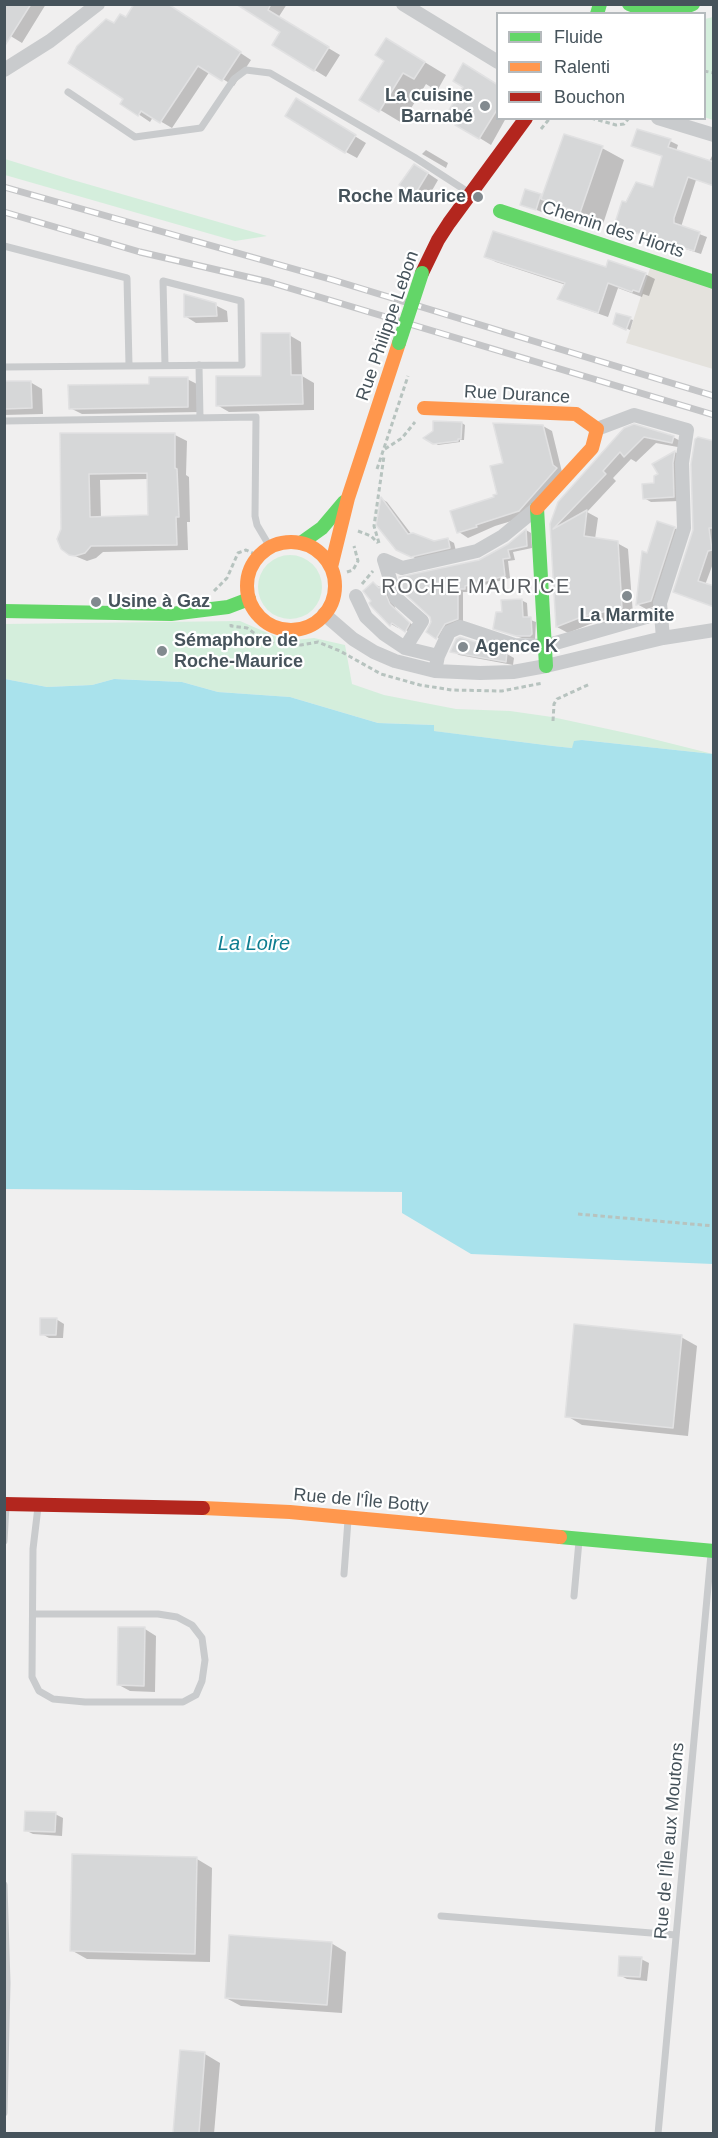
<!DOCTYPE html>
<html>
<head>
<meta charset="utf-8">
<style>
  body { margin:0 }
  #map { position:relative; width:718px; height:2138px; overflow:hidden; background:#f0efef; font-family:Helvetica,sans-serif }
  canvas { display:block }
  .frame { position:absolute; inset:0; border:6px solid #46535b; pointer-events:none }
  .legend { position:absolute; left:496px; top:12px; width:210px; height:108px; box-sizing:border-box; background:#fff; border:2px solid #b5babd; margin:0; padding:8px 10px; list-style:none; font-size:18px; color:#46535b }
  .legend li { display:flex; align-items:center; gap:12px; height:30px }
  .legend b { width:30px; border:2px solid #b5babd }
</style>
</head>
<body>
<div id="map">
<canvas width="718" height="2138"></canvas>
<div class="frame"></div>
<ul class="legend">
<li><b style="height:8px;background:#63d668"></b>Fluide</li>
<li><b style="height:8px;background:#ff974d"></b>Ralenti</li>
<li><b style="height:8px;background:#b3261e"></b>Bouchon</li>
</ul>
</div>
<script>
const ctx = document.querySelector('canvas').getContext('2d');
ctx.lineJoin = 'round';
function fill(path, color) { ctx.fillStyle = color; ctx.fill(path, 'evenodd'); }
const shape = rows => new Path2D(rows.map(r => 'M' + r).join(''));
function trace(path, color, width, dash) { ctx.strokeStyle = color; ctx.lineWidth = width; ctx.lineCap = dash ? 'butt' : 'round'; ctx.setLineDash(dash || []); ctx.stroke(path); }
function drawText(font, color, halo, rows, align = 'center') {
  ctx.font = font + ' Helvetica,sans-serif'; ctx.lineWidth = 4.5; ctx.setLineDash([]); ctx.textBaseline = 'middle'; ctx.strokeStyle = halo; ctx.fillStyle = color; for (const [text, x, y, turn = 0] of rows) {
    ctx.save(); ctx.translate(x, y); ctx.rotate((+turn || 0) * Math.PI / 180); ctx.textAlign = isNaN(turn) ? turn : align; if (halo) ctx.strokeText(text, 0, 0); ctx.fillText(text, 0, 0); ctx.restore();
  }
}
const commercial = shape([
  [652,262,713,283,713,369,626,343]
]);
const green = shape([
  [713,17,714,17,713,120,704,117,705,19],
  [5,159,73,180,267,236,235,241,5,175],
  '258 587a32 32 0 1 1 64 0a32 32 0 1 1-64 0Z',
  [240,621,286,641,314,638,345,645,352,684,384,695,456,709,510,711,552,717,645,737,713,754,582,740,572,748,553,746,433,731,434,725,378,723,290,697,218,692,182,682,114,679,92,685,47,687,5,679,4,624]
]);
const water = shape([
  [5,679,47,687,92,685,114,679,182,682,218,692,290,697,378,723,434,725,434,731,553,746,572,748,574,741,582,740,713,754,713,1264,471,1254,402,1213,402,1192,5,1189]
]);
const shadow = shape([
  [4,4,46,4,22,43,4,32],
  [167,4,251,60,234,86,210,71,172,128,153,117,150,122,122,103,125,98,114,25],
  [239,4,287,4,278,18,340,55,326,77,274,45,282,31],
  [408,52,446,75,437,91,426,84,402,123,362,99],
  [498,86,498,118,506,118,491,145,457,124],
  [307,107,366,143,357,158,346,152],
  [670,141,678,145,676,151,709,162,714,152,714,186,696,180,681,227,707,237,701,254,624,229,616,225,627,204,654,188,664,157,633,145],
  [602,148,624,160,603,224,565,211,548,201,544,213,522,204,526,191,544,197],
  [426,150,448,163,446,168,422,154],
  [426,172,438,180,426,201,401,184],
  [486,257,607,269,645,274,655,279,649,296,643,294,642,297,618,288,608,317,568,303,559,298,566,285,496,262],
  [215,305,227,311,228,322,196,323,185,316],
  [630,319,633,320,630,330,615,323],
  [289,335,301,342,302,376,314,383,314,410,229,412,217,405,263,377],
  [187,379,199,385,199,412,82,414,70,408,151,385],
  [30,382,42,389,43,414,4,415,4,383],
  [462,423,465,425,464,440,460,440,460,442,438,445,426,438],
  [543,426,552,431,562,472,528,516,495,526,468,538,459,532,499,494,505,464],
  [625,430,673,437,684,443,683,448,656,443,636,462,631,459,613,478,616,481,587,512,598,518,595,539,617,543,628,549,633,614,595,622,568,633,557,627,551,525],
  [62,435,175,435,187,441,186,475,189,477,190,522,187,522,188,550,103,552,96,558,87,561,70,554,62,529],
  [149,479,150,517,101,518,100,480],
  [714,442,714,561,705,585,714,588,714,607,675,592,694,531],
  [675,452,681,456,680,501,651,502,644,498,656,485,660,475],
  [382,499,387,502,412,535,433,543,447,539,454,543,456,551,419,560,405,553],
  [674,528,684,533,661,605,646,609,637,604,648,555],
  [526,530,531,533,532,548,513,552,515,560,508,561,510,578,470,589,470,592,463,592,463,621,442,640,437,637,432,616,480,561,509,545],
  [373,584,389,590,396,610,416,628,412,634,400,626,398,628,391,624],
  [521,600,527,603,528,619,536,622,535,639,522,638,500,631,503,613],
  [452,651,507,654,514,658,513,665,459,655],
  [56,1319,64,1324,63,1338,49,1338,42,1334],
  [681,1337,697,1346,688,1436,582,1425,567,1416],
  [120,1628,145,1629,156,1636,155,1692,130,1691,119,1685],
  [55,1814,63,1818,62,1836,33,1834,25,1830],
  [197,1859,212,1868,210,1962,87,1959,71,1950],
  [331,1943,346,1952,342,2013,241,2006,226,1998],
  [641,1959,649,1963,647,1981,627,1979,619,1975],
  [181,2052,205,2054,220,2063,214,2134,174,2134]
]);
const building = shape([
  [4,4,31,4,4,47,4,4],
  [134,4,168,4,241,52,222,81,198,66,160,123,141,111,138,116,120,104,123,99,68,63,77,46,106,19,114,23,120,14,126,17,134,4],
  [236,4,271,4,268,10,329,47,314,71,272,45,280,32,236,4],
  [386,38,425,62,414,79,403,73,379,112,359,100,384,61,375,55,386,38],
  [463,63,498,85,498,108,479,139,455,125,459,117,449,110,463,87,453,81,463,63],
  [296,98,356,135,345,153,285,116,296,98],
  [637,129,671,139,668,147,714,162,714,186,688,177,674,218,674,223,700,232,694,251,614,226,622,201,626,202,636,182,653,187,662,156,631,146,637,129],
  [564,134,603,146,580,213,541,199,564,134],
  [414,164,428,173,414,196,399,185,414,164],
  [525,189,541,194,536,210,520,205,525,189],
  [493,231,606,267,608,260,646,273,639,292,633,290,632,292,608,283,598,313,557,299,565,283,484,257,493,231],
  [184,294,216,303,217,316,184,317,184,294],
  [616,313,631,317,626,330,613,324,616,313],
  [261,333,290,333,291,375,302,375,303,404,216,406,216,376,261,376,261,333],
  [149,377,188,377,188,407,69,409,68,385,149,384,149,377],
  [4,381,31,381,32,408,4,409,4,381],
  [433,421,462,422,461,439,458,439,458,441,433,444,423,438,433,431,433,421],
  [493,423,543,425,553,465,557,468,519,511,485,522,476,525,477,527,457,533,450,511,494,497,493,495,497,494,490,466,503,463,493,423],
  [634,424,674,436,672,443,644,437,624,457,620,452,603,471,606,474,553,529,587,510,584,536,618,541,622,608,584,616,556,627,550,524,558,502,624,428,634,424],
  [60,433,175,433,175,468,177,469,179,517,176,517,177,545,91,546,85,553,75,556,69,555,61,549,57,539,61,529,60,433],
  [147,473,148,515,90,517,89,474,147,473],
  [698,437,714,441,714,528,709,528,712,550,708,551,698,581,714,586,714,607,673,592,693,530,691,464,695,439,698,437],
  [675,451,673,463,674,497,643,499,642,484,654,483,654,476,658,474,652,464,675,451],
  [381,497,408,534,413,533,434,541,448,538,450,548,411,557,396,550,376,525,381,497],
  [657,521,675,527,651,601,636,605,642,551,647,553,657,521],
  [526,529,527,546,508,550,510,558,503,559,505,576,465,586,465,589,458,589,458,619,445,624,436,639,426,632,431,622,430,617,404,593,399,577,479,560,508,544,526,529],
  [373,582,379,588,382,585,390,604,410,623,405,632,392,623,390,626,370,605,369,603,371,601,363,591,373,582],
  [522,599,523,617,531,617,532,634,530,636,516,636,493,629,496,612,502,612,501,600,522,599],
  [460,637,507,652,506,662,450,652,456,639,460,637],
  [40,1318,57,1318,56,1335,40,1335,40,1318],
  [574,1324,682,1335,673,1428,565,1417,574,1324],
  [118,1627,145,1627,144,1686,117,1685,118,1627],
  [25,1811,56,1812,55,1832,24,1831,25,1811],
  [72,1854,197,1857,195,1954,70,1951,72,1854],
  [229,1935,332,1942,327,2005,225,1998,229,1935],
  [619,1956,642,1957,640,1977,618,1976,619,1956],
  [180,2050,205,2052,199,2133,173,2133,180,2050]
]);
const path = shape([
  [704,71,714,73],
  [591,118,616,125,624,124,629,118],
  [541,129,550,118],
  [385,449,402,438,415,422],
  [377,469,408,376],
  [358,531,371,536,378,543],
  [379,543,374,526,384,456],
  [347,572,353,570,358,561,354,546],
  [362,584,373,571],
  [214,591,227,578,238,553,246,550,259,556],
  [231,624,231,626,247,628,264,640,280,645,301,645,318,642,340,651,381,674,420,685,452,690,502,691,543,683],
  [553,721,554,704,557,699,590,684],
  [578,1214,714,1226]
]);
const lane = shape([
  [68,92,135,137,201,128,234,79,246,70,270,73,414,157,468,192],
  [4,246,127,278,129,365],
  [199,365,200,418],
  [4,367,242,365,241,301,163,281,165,365],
  [4,421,256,417,255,516,257,525,270,547],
  [4,1541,6,1506],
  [344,1574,348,1520],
  [574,1596,579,1541],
  [33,1614,158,1614,177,1617,192,1625,202,1638,205,1660,202,1681,196,1695,183,1702,85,1702,53,1699,39,1691,32,1677,33,1549,38,1507],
  [4,1885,7,1983,4,2113],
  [441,1916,676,1935],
  [658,2134,711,1554]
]);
const street = shape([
  [403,4,498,62],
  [4,70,50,41,98,4],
  [658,118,714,135],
  [597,429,634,415,687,430,682,463,684,528,660,603,663,638],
  [384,560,402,568,477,551,503,536,537,508],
  [384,560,396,598,422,621,405,648],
  [356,596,366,617,384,634,405,648,438,656],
  [324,614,353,639,374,652,395,661,435,671,480,673,513,672,546,666,663,638,714,630],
  [435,671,438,656,449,632,460,627,514,645,545,646,660,613]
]);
const fast = shape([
  [629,4,647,11,662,12,678,10,693,4],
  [597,14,600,4],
  [500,211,714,282],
  [537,508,546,666],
  [301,543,322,528,344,502],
  [4,611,171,614,228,607,249,599],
  [560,1537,714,1551]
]);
const slow = shape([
  [424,408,576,414,597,429,592,448,537,508],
  '247 586a44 44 0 1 1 88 0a44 44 0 1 1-88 0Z',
  [331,567,348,498,399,343],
  [203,1508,290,1512,560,1537]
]);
const jam = shape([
  [422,273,438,240,449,223,526,118],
  [4,1504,203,1508]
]);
const rail = shape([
  [4,187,333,280,714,396],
  [4,212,140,252,269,282,714,415]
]);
const fastBridge = shape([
  [399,343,422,273]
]);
const markers = [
  [485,106,6,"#828a8f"],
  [478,197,6,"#828a8f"],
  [627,596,6,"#828a8f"],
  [96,602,6,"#828a8f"],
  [463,647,6,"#828a8f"],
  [162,651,6,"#828a8f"]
];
const poiNames = [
  ["La cuisine",473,96,"right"],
  ["Barnabé",473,117,"right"],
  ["Roche Maurice",466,197,"right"],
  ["Usine à Gaz",108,602],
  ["La Marmite",627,616,"center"],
  ["Sémaphore de",174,641],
  ["Roche-Maurice",174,662],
  ["Agence K",475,647]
];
const streetNames = [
  ["Chemin des Hiorts",613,230,18],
  ["Rue Philippe Lebon",388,326,-71],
  ["Rue Durance",517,395,3],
  ["Rue de l'Île Botty",361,1501,5],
  ["Rue de l'Île aux Moutons",670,1841,-85]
];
const neighbourhoodNames = [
  ["ROCHE MAURICE",476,587]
];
const waterNames = [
  ["La Loire",254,944]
];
fill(commercial, '#e4e2dd');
fill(green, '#d4eedc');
fill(water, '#a9e2ec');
fill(shadow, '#0003');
fill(building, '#d6d7d8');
trace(building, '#e1e1e2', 1.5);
trace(path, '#b7c3bf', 3, [4.5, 3]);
trace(lane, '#c9cbcd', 7);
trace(street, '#c9cbcd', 14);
trace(fast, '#63d668', 14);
trace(slow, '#ff974d', 14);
trace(jam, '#b3261e', 14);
trace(rail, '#c4c5c7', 7);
trace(rail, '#fff', 4.5, [14]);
trace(fastBridge, '#63d668', 14);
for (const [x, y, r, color] of markers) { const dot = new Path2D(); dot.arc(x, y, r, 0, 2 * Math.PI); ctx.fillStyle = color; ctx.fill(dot); trace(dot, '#fff', 2); }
drawText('bold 18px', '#46535b', '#fff', poiNames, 'left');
drawText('18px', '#46535b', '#fff', streetNames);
ctx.letterSpacing = '1.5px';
drawText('20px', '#5b5f63', '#fff', neighbourhoodNames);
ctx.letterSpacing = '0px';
drawText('italic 20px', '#0e7d90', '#fff', waterNames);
</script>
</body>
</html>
